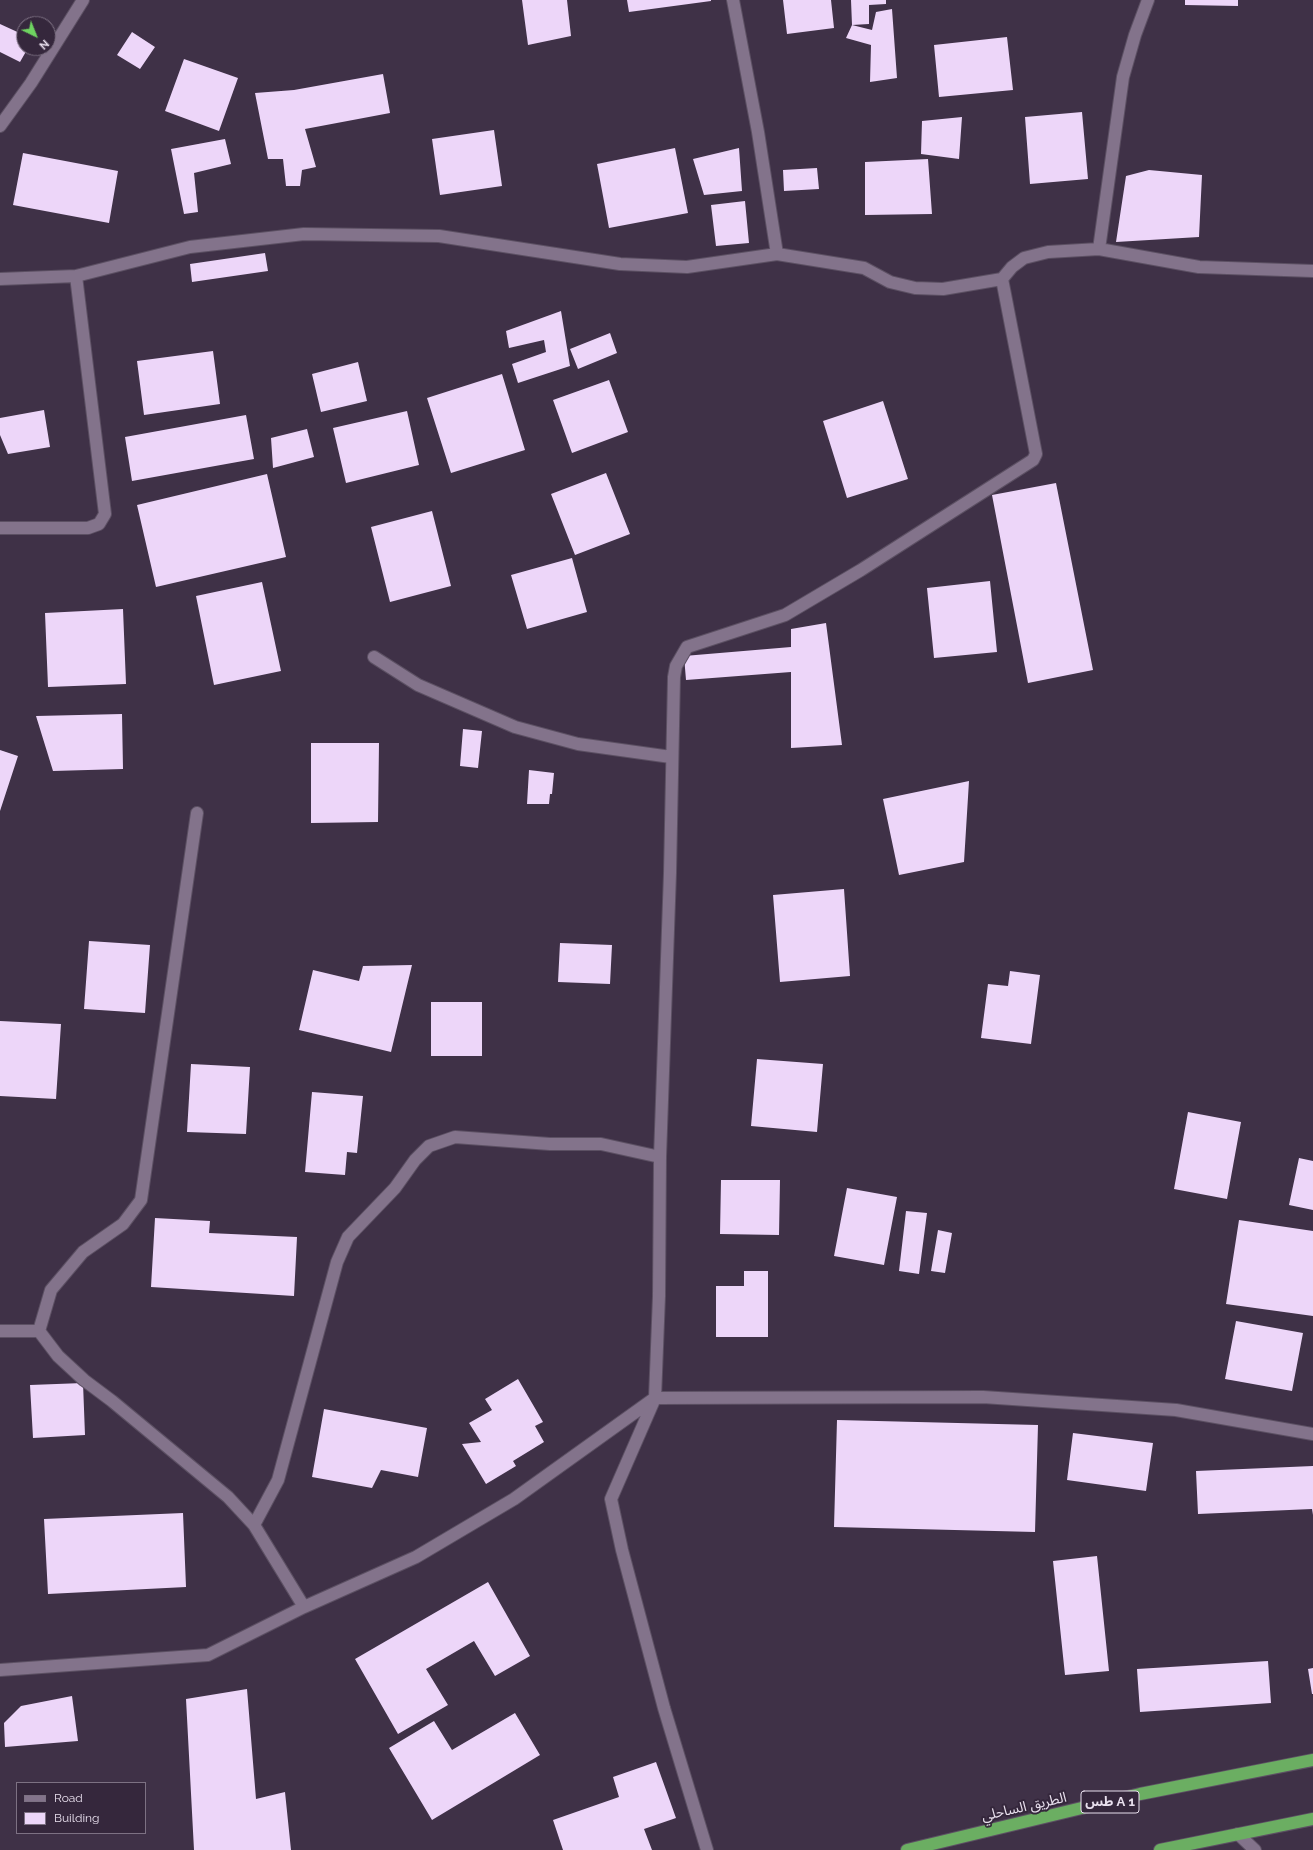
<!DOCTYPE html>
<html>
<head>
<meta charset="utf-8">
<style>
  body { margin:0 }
  #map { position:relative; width:1313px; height:1850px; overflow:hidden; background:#3f3147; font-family:Raleway,sans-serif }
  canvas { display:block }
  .legend { position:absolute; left:16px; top:1782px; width:130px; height:52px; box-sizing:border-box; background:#35273c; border:1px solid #7d7183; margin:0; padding:5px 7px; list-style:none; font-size:12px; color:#e8dfed }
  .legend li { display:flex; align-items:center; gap:8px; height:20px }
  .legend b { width:20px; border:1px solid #7d7183 }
  .north { position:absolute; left:16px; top:16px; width:40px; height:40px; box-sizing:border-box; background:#35273c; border:1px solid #7d7183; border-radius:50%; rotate:137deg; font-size:11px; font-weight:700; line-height:16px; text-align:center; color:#e8dfed }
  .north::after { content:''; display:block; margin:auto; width:14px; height:18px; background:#6ed360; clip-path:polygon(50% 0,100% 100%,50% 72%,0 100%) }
</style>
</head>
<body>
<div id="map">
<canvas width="1313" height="1850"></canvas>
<ul class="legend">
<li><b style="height:5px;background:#83738b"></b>Road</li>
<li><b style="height:11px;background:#edd6f9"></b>Building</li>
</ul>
<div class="north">N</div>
</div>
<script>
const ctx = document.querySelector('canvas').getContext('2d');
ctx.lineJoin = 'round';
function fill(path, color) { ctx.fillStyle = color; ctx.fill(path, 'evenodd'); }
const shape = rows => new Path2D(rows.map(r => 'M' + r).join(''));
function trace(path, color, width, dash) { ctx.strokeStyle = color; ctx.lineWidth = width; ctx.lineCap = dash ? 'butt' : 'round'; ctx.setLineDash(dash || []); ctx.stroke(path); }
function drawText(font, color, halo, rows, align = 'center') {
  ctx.font = font + ' Raleway,"Noto Sans Arabic",sans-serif'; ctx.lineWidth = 4; ctx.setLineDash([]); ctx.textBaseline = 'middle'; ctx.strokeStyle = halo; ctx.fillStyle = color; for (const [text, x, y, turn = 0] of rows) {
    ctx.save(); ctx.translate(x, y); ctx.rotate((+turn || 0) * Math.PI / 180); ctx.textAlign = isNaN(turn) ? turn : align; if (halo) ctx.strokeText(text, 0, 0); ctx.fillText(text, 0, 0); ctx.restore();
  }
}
const building = shape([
  [522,0,567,0,571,36,528,45],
  [627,0,711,0,711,1,629,12],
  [783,0,831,0,834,28,787,34],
  [851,0,886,0,886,4,869,5,869,24,852,25],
  [1185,0,1238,0,1238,6,1185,5],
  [892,9,897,78,870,82,871,45,846,38,852,25,872,30,876,12],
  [0,24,24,35,24,48,28,48,20,62,0,52],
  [132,32,155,47,140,69,117,55],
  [1007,37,1013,90,939,97,934,45],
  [184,59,238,78,219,131,165,111],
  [383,74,390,113,305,129,316,167,302,170,300,186,286,186,283,159,268,159,255,93,294,90],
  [1082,112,1088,179,1030,184,1025,117],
  [962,117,959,159,921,154,922,121],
  [494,130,502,186,440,195,432,139],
  [225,139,231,164,194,173,198,212,184,214,171,149],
  [675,148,688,213,609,228,597,164],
  [739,148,742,191,704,195,693,159],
  [23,153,118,171,109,223,13,205],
  [928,159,932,214,865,215,865,162],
  [817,168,819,189,784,191,783,170],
  [1149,170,1202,175,1199,237,1116,242,1126,176],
  [745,201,749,243,716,246,711,205],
  [265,253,268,271,192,282,190,264],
  [561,311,570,366,518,383,512,364,546,352,544,340,509,348,506,331],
  [610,333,617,353,578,369,570,349],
  [213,351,220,404,144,415,137,361],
  [358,362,367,401,321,412,312,374],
  [502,374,525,450,451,473,427,398],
  [609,380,628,432,572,453,553,400],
  [883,401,908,479,847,498,823,421],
  [44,410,50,447,8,454,0,435,0,418],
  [407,411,419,465,346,483,333,428],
  [246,415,254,459,132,481,125,437],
  [307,429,314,457,273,468,271,438],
  [606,473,630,534,575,555,551,494],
  [267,474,286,557,156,587,137,505],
  [1056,483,1093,670,1028,683,992,495],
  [432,511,451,586,390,602,371,527],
  [572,558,587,612,527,629,511,575],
  [990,581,997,652,934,658,927,588],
  [262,582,281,671,214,685,196,596],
  [123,609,126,684,48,687,45,613],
  [826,623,842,745,791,748,791,672,686,680,684,656,791,647,791,629],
  [122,714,123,769,53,771,36,716],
  [463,729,482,731,478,768,460,766],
  [311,743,379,743,378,822,311,823],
  [0,750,18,756,0,811],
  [529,770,554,773,552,794,550,794,549,804,527,804],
  [969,781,964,862,899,875,883,799],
  [844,889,850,976,780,982,773,895],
  [89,941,150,945,145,1013,84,1009],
  [560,943,612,945,610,984,558,982],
  [412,965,391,1052,299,1030,313,970,359,981,363,966],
  [1010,971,1040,975,1031,1044,981,1038,988,984,1008,986],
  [431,1002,482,1002,482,1056,431,1056],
  [0,1021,61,1024,56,1099,0,1096],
  [757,1059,823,1064,817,1132,751,1126],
  [191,1064,250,1067,246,1134,187,1132],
  [312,1092,363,1096,357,1153,347,1152,345,1175,305,1172],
  [1188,1112,1241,1122,1227,1199,1174,1189],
  [1299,1158,1313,1161,1313,1210,1289,1205],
  [721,1180,780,1180,779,1235,720,1234],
  [847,1188,897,1197,884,1265,834,1256],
  [906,1211,927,1213,919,1274,899,1271],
  [155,1218,210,1221,209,1233,297,1237,294,1296,151,1287],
  [1239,1220,1313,1231,1313,1316,1226,1304],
  [938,1230,952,1233,945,1273,931,1271],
  [744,1271,768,1271,768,1337,716,1337,716,1286,744,1286],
  [1236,1321,1303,1333,1292,1391,1225,1379],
  [518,1379,543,1422,535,1426,544,1442,513,1461,516,1466,486,1484,462,1444,481,1442,469,1423,492,1410,485,1399],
  [83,1383,85,1435,33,1438,30,1385],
  [324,1409,427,1428,418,1477,381,1470,372,1488,312,1477],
  [837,1420,1038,1425,1035,1532,834,1527],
  [1073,1433,1153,1443,1146,1491,1067,1480],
  [1313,1466,1313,1515,1312,1509,1198,1514,1196,1471],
  [183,1513,186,1587,48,1594,44,1519],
  [1097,1556,1109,1671,1065,1675,1053,1561],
  [488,1582,530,1656,495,1676,474,1641,426,1669,448,1705,398,1734,355,1659],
  [1268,1661,1271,1703,1140,1712,1137,1669],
  [1313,1668,1313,1694,1312,1694,1308,1669],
  [247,1689,256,1799,285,1792,291,1850,194,1850,186,1699],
  [72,1696,78,1741,5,1747,4,1723,21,1706],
  [515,1713,540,1755,432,1820,389,1748,434,1721,452,1750],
  [656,1762,676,1818,644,1829,652,1850,563,1850,553,1820,619,1797,613,1777]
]);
const minor = shape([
  [0,126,31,83,83,0],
  [1099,249,1199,267,1313,271],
  [777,254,864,268,890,282,915,288,943,289,1002,279,1012,267,1024,258,1048,252,1099,249,1123,77,1135,35,1148,0],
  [0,279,76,276,190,247,304,234,439,236,620,264,687,267,777,254,758,132,733,0],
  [1002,279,1036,454,1033,460,861,570,785,615,687,647,676,666,674,677,670,873,660,1157,659,1296,655,1398,983,1397,1176,1410,1313,1434],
  [0,528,88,528,99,524,105,514,76,276],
  [374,657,418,685,515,727,578,744,671,757],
  [0,1331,39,1331],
  [254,1525,278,1480,337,1262,348,1237,395,1188,415,1160,429,1146,455,1137,550,1144,601,1144,660,1157],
  [304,1607,416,1557,514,1499,655,1398,611,1499,622,1550,664,1708,707,1850],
  [0,1670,208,1655,304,1607,254,1525,228,1497,112,1401,84,1380,58,1356,39,1331,51,1290,83,1252,123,1224,141,1200,197,813],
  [1238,1834,1255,1850]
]);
const highway = shape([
  [907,1850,1140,1794,1313,1760],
  [1160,1850,1313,1819]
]);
const shields = [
  [1110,1802,58]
];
const shieldNames = [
  ["طس A 1",1110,1802]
];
const streetNames = [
  ["الطريق الساحلي",1024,1807,-13]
];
fill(building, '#edd6f9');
trace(minor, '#5c5063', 14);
trace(highway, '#5c5063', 14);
trace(minor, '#83738b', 12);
trace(highway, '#6bae62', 12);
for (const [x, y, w] of shields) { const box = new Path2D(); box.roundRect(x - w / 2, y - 11, w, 22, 3); ctx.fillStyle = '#35273c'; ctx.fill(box); trace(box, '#e8dfed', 1); }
drawText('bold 13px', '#e8dfed', null, shieldNames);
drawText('14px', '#e8dfed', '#35273c', streetNames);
</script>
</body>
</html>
